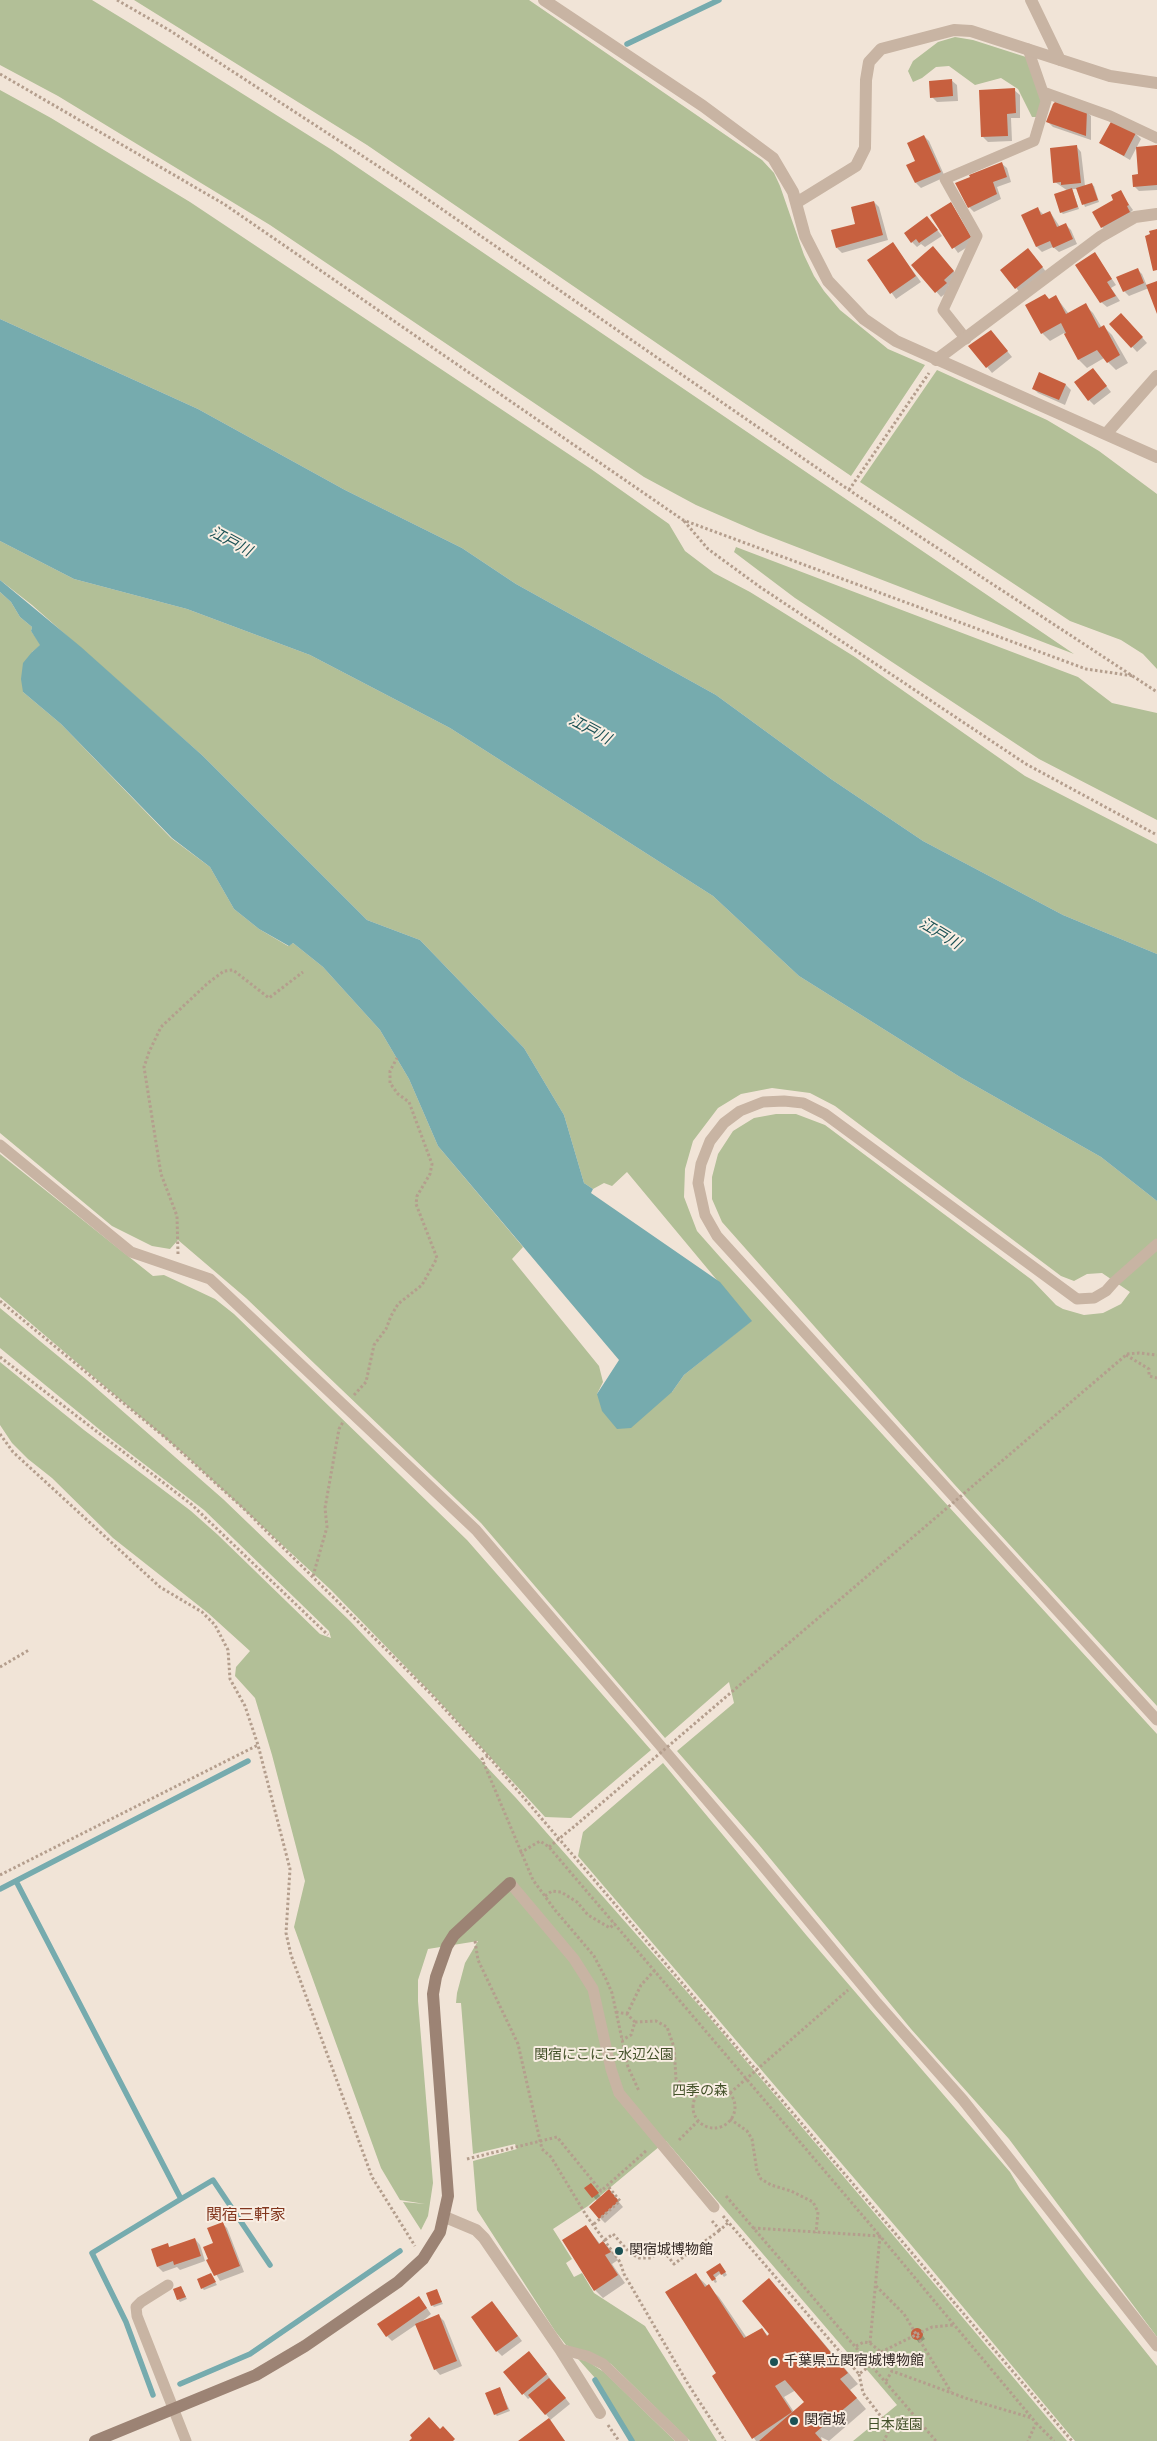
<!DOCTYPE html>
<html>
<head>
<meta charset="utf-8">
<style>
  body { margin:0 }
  canvas { display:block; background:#f1e4d7 }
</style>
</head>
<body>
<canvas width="1157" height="2441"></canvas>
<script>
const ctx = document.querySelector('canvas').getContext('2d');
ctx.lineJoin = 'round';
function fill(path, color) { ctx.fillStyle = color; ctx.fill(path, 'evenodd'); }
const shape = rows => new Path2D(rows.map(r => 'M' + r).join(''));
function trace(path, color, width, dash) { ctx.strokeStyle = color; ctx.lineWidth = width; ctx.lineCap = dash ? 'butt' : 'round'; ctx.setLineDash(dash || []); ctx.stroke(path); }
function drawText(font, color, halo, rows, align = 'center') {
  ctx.font = font + ' Overpass,"Noto Sans JP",sans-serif'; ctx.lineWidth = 4; ctx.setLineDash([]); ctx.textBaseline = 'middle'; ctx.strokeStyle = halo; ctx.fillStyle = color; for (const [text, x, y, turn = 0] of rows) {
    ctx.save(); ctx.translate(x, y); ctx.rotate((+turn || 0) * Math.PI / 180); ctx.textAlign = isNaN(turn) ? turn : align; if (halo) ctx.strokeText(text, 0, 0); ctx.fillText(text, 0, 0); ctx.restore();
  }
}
const green = shape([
  [0,0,92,0,133,25,332,150,1074,654,758,532,696,505,644,477,270,225,58,96,0,65],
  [134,0,529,0,762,160,774,173,780,186,804,255,814,276,824,291,840,310,888,349,925,365,851,476,367,145],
  [955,37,973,40,1026,57,1042,103,1038,117,1032,117,1018,89,1001,78,975,85,949,66,936,67,922,78,913,82,908,71,913,61,938,42],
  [0,90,51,118,190,202,591,469,669,524,685,551,714,573,750,592,855,657,1025,776,1157,844,1157,954,1063,915,923,841,831,779,716,695,516,584,462,548,345,490,198,409,0,319],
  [937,370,1047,420,1099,451,1157,494,1157,669,1143,654,1121,640,1070,621,860,482],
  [0,541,74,579,187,609,310,655,450,728,713,896,799,976,960,1077,1101,1157,1157,1201,1157,1706,954,1484,722,1222,712,1199,712,1177,718,1154,733,1131,754,1118,776,1114,796,1114,825,1125,1032,1280,1056,1305,1063,1309,1084,1315,1103,1313,1121,1304,1130,1292,1102,1273,1087,1274,1074,1281,1061,1276,835,1106,810,1093,772,1088,741,1094,718,1108,693,1141,685,1169,684,1197,697,1231,720,1257,1157,1734,1157,2337,1009,2139,911,2029,759,1845,677,1751,734,1703,729,1682,665,1738,481,1523,246,1298,178,1240,170,1249,152,1246,112,1226,0,1133,0,592,11,602,20,617,32,627,31,631,41,645,32,652,23,692,61,724,171,838,210,867,234,909,259,929,288,946,293,943,323,967,380,1030,409,1079,438,1146,523,1247,512,1259,599,1366,603,1382,597,1394,672,1392,684,1375,751,1321,627,1172,612,1186,604,1183,593,1189,584,1183,564,1115,524,1048,420,940,367,920,203,756,32,605,0,580],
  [736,547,1078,677,1112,703,1157,713,1157,820,1039,759,795,598,734,552],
  [0,1154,153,1276,164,1275,215,1299,234,1314,467,1540,651,1750,571,1818,545,1817,437,1699,331,1590,184,1454,0,1297],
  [0,1308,87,1380,223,1499,350,1621,516,1798,703,2010,1067,2441,853,2441,897,2405,862,2364,859,2366,666,2141,588,2206,553,2229,572,2259,566,2263,574,2277,582,2273,594,2293,645,2326,717,2441,690,2441,611,2364,566,2345,555,2331,477,2210,473,2161,517,2149,515,2144,473,2154,461,2003,456,2003,457,1993,465,1963,478,1941,428,1949,418,1980,418,2001,433,2183,428,2216,421,2230,403,2202,425,2204,400,2200,381,2168,294,1927,305,1881,272,1755,255,1698,235,1676,236,1667,250,1651,208,1613,113,1538,52,1478,28,1459,12,1443,0,1425,0,1362,84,1430,191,1511,218,1535,320,1634,331,1638,329,1631,204,1510,105,1434,0,1348],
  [663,1763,807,1936,1010,2172,1020,2189,1086,2277,1157,2366,1157,2441,1075,2441,902,2234,578,1856,583,1832],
  [578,2359,587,2361,604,2372,675,2441,633,2441,596,2379]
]);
const water = shape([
  [0,319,198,409,345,490,462,548,516,584,716,695,831,779,923,841,1063,915,1157,954,1157,1201,1101,1157,960,1077,799,976,713,896,450,728,310,655,187,609,74,579,0,541],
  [0,580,81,647,203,756,367,920,420,940,524,1048,564,1115,584,1183,593,1189,591,1193,720,1282,752,1321,684,1375,672,1392,631,1428,617,1429,602,1411,597,1394,619,1360,438,1146,409,1079,380,1030,323,967,293,943,289,946,259,929,234,909,210,867,172,838,61,724,23,692,21,679,23,663,32,652,40,645,31,631,32,627,20,617,11,602,0,592]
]);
const shadow = shape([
  [951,80,957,85,958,101,937,102,932,97],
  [1014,90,1020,95,1020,118,1011,118,1012,141,988,142,983,137],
  [1086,111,1091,116,1091,140,1053,127,1048,122],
  [1136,134,1141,139,1130,160,1101,143],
  [924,136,929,141,945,177,921,188,916,183],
  [1076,146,1081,152,1085,186,1091,184,1094,186,1099,202,1085,207,1078,189,1072,189,1079,209,1063,214,1061,212,1068,191,1055,182],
  [1157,146,1157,190,1139,191,1134,186],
  [1001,163,1007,168,1011,182,997,187,1001,199,974,212,969,207],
  [1120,192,1133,210,1131,212,1134,217,1107,232,1102,227],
  [874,202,879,207,888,240,842,253,837,248],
  [951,203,975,242,958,253,932,216],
  [1038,209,1044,215,1050,212,1060,227,1066,225,1071,230,1077,244,1059,252,1053,247,1042,252,1037,247,1023,215],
  [927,217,942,236,925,247,921,244,917,247,912,242],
  [893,244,921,282,896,299,868,260],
  [938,253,958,276,948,286,951,289,941,297,913,265],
  [1095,254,1116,285,1111,288,1120,301,1107,307,1101,302],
  [1033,255,1047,273,1021,294,1002,270],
  [1137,269,1142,274,1147,286,1157,282,1157,311,1149,288,1129,296,1124,291],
  [1056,297,1069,314,1085,305,1093,313,1102,328,1104,327,1112,335,1128,363,1116,370,1104,358,1087,368,1079,360,1064,333,1050,341,1042,333,1050,300],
  [1126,319,1147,343,1137,352,1111,324],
  [996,337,1012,357,992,373,970,346],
  [1093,369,1111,392,1094,405,1089,400],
  [1039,374,1066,385,1071,390,1065,405,1038,393,1033,388],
  [590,2185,601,2197,614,2196,623,2207,605,2223,600,2218,597,2201,586,2188],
  [222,2223,227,2228,244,2272,220,2281,208,2260],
  [586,2226,600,2244,603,2242,611,2250,618,2260,612,2264,625,2283,603,2298,595,2290],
  [195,2239,200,2245,205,2261,180,2270,177,2267,163,2272,158,2267,168,2245,170,2248],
  [722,2267,727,2275,724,2277,721,2273,715,2278,717,2282,715,2283,708,2272],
  [211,2275,217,2285,204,2290,202,2288],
  [696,2275,719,2297,747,2338,762,2329,768,2336,771,2334,779,2290,858,2384,850,2390,866,2409,829,2441,821,2437,822,2441,756,2441,713,2377,718,2373],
  [796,2390,806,2402,794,2412,784,2397],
  [181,2287,187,2299,180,2302,178,2299],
  [436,2290,443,2304,434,2307,432,2305],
  [419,2297,431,2314,419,2324,438,2315,444,2321,462,2366,440,2375,435,2369,417,2324,392,2341,387,2336],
  [497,2308,522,2341,502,2356,497,2351],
  [918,2328,925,2339,919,2343,911,2332],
  [534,2358,570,2404,549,2421,565,2441,520,2441,550,2419,531,2397,528,2399,505,2373],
  [500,2389,510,2411,497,2416,495,2414]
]);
const stream = shape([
  [627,44,719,0],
  [16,1881,181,2199,92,2253,126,2322,153,2395],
  [0,1889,248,1761],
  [181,2199,213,2180,270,2265],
  [595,2380,632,2441],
  [180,2384,250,2354,400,2251]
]);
const building = shape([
  [952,79,953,96,930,98,929,81],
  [1015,88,1016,113,1007,114,1008,136,981,137,979,90],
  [1057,100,1087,110,1086,136,1046,122,1053,104],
  [1112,120,1136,133,1124,156,1099,143],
  [924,135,941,172,915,183,906,165,915,161,907,143],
  [1077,145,1081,183,1061,185,1061,182,1053,183,1050,148],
  [1157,145,1157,185,1133,187,1132,175,1138,174,1136,147],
  [1002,162,1007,177,993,182,997,194,968,208,955,183,970,177,969,175],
  [1092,183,1098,200,1082,205,1076,188],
  [1072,188,1078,207,1060,213,1054,194],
  [1121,190,1129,205,1127,206,1130,212,1101,228,1092,212,1113,200,1111,195],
  [874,201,883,235,836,248,831,230,855,224,851,207],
  [951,202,971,237,952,249,930,215],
  [1038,207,1041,215,1050,211,1057,227,1066,223,1073,239,1053,248,1050,241,1036,247,1021,215],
  [927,216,938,230,919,243,916,239,911,243,904,233],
  [1157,229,1157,270,1153,271,1145,236,1150,234,1149,231],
  [893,242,916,276,890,294,867,260],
  [933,246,954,271,944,280,947,283,935,293,911,265],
  [1028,248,1043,267,1015,289,1000,270],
  [1095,252,1112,279,1107,282,1116,296,1100,303,1075,265],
  [1138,268,1144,283,1123,292,1116,277],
  [1157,281,1157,314,1146,285],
  [1045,294,1049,299,1056,295,1066,314,1086,303,1099,328,1104,325,1120,355,1107,363,1097,350,1078,360,1064,334,1066,333,1061,323,1041,334,1025,305],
  [1121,313,1143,337,1131,348,1109,324],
  [991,330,1008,351,986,368,968,346],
  [1093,368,1107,386,1088,401,1074,382],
  [1039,372,1066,384,1059,400,1032,389],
  [591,2183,599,2193,592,2198,584,2188],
  [609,2189,619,2201,599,2219,589,2207],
  [223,2222,240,2266,214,2276,206,2260,208,2259,203,2247,213,2243,207,2228],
  [586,2225,599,2244,603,2241,611,2252,605,2255,618,2275,594,2291,562,2240],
  [195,2238,201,2256,174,2265,173,2261,157,2267,151,2249,168,2243,169,2247],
  [720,2263,726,2272,721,2275,719,2271,713,2275,716,2279,712,2281,706,2272],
  [211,2273,216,2282,201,2289,197,2279],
  [696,2273,705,2287,709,2284,744,2338,762,2328,767,2336,769,2334,742,2301,769,2278,848,2373,840,2379,857,2398,815,2433,822,2441,759,2441,804,2402,785,2380,775,2386,792,2412,752,2439,712,2376,716,2373,665,2292],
  [181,2286,186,2297,177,2300,173,2289],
  [437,2289,442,2302,431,2306,426,2293],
  [419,2296,427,2308,386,2337,377,2324],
  [492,2301,518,2336,496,2352,471,2317],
  [439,2314,457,2361,434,2370,415,2324],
  '911 2334a6 6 0 1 1 12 0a6 6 0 1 1-12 0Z',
  [529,2351,547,2374,522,2395,503,2372],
  [549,2378,566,2398,545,2415,528,2395],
  [500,2387,508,2409,494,2415,485,2393],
  [429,2417,440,2429,443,2426,455,2439,453,2441,409,2441,412,2438,410,2435],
  [549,2418,565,2441,518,2441]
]);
const path = shape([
  [117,0,169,30,404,183,849,490,1157,692],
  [0,74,224,204,683,520,1086,669,1134,676],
  [849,490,929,373],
  [684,521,708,549,760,587,1026,764,1157,835],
  [178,1254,177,1216,161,1174,144,1067,149,1052,161,1027,208,983,224,971,233,970,269,998,303,972],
  [0,1301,167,1439,243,1508,429,1692,488,1756,602,1889,1072,2441],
  [1127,1354,1139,1353,1157,1355],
  [1126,1355,1149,1369,1149,1376,1157,1378],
  [0,1357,191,1504,328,1635],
  [354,1395,366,1382,374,1345,386,1329,391,1316,398,1304,422,1285,437,1258,416,1204,417,1196,430,1174,432,1164,409,1102,398,1094,390,1083,390,1071,397,1058],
  [0,1434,13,1452,160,1587,202,1612,215,1625,228,1650,230,1679,245,1706,258,1745,290,1869,286,1933,291,1955,372,2177,415,2246],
  [313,1576,327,1527,325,1508,339,1429,343,1422],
  [0,1667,29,1650],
  [488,1756,482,1759,533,1880,555,1910,594,1956,606,1979,612,1993,628,2067,639,2091],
  [549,1847,576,1825],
  [520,1853,540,1841,549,1847,880,2236,870,2343],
  [0,1875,258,1745],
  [545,1896,552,1891,561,1892,577,1902,588,1915,610,1928,615,1923],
  [475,1941,478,1960,518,2044,542,2149,551,2157,586,2215,620,2262,624,2274,688,2384,725,2441],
  [616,2012,627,2014,635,2022,631,2035,622,2040],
  [627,2014,641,1985,655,1970],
  [635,2022,656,2021,667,2027,674,2047,676,2079,696,2096],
  '693 2107a21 21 0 1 1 42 0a21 21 0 1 1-42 0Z',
  [730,2093,848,1990],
  [730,2119,747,2131,752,2139,757,2171,761,2179,771,2185,791,2191,813,2202,818,2212,816,2233],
  [679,2140,698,2121],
  [467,2159,557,2137,601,2191,647,2150],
  [726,2196,936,2441],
  [723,2216,859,2374,871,2365],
  [712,2221,720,2230,729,2222],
  [594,2224,620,2201,607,2185],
  [753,2228,880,2236,1032,2418],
  [605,2240,613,2234,630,2253,639,2258,651,2258,662,2249,674,2264,720,2230],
  [876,2286,904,2314,951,2392],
  [856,2346,864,2342,870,2343,881,2352,892,2371],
  [881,2352,932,2327,954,2325],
  [859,2374,863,2393,886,2423,888,2432,884,2441],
  [886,2381,892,2371,968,2399,1032,2418,1036,2423,1028,2441],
  [1036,2423,1054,2441],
  [608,2425,619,2441]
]);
const lane = shape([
  [1043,92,1110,116,1157,138],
  [966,339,943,310,977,236,945,179,1034,141,1046,101,1028,49],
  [0,1145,131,1252,210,1279,476,1530,753,1854,877,2003,963,2100,1157,2346],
  [1157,1244,1114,1282,1106,1291,1094,1298,1077,1299,825,1114,803,1103,784,1101,763,1102,740,1111,724,1123,710,1141,701,1164,698,1183,705,1215,717,1236,1157,1720],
  [510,1883,574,1959,593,1989,611,2069,619,2093,714,2207],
  [168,2285,141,2302,136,2307,137,2316,186,2441],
  [560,2349,587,2356,603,2364,683,2441]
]);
const street = shape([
  [544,0,703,106,773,158,793,192,805,236,828,281,864,319,896,341,1157,457],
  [1031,0,1060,60],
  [796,203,856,166,865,148,866,80,869,62,881,49,954,30,971,31,1110,76,1157,83],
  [936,360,1100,237,1135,217,1157,214],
  [1106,434,1157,376],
  [445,2217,476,2230,484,2238,560,2349,600,2413]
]);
const secondary = shape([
  [95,2441,256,2375,305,2346,398,2282,423,2259,440,2232,448,2196,435,2022,433,1994,436,1977,447,1946,454,1935,510,1883]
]);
const pathBridge = shape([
  [576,1825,1126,1355]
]);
const markers = [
  [619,2251,5,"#1b5154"],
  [774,2362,5,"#1b5154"],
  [794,2421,5,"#1b5154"]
];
const parkNames = [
  ["関宿にこにこ水辺公園",604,2056],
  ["四季の森",700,2092],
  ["日本庭園",895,2426]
];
const poiNames = [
  ["関宿城博物館",629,2251],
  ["千葉県立関宿城博物館",784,2362],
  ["関宿城",804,2421]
];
const waterNames = [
  ["江戸川",230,543,28],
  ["江戸川",589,731,28],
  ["江戸川",939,935,31]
];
const quarterNames = [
  ["関宿三軒家",246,2217]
];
fill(green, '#b2bf97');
fill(water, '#76abae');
fill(shadow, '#0003');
trace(stream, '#76abae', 5.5);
fill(building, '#c7603f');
trace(path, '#b49e8d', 3, [2.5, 2.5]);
trace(lane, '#c8b4a3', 11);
trace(street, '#c8b4a3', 12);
trace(secondary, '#9c8374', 12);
trace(pathBridge, '#b49e8d', 3, [2.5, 2.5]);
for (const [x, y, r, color] of markers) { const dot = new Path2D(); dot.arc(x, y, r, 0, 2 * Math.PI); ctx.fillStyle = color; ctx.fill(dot); trace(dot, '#f9eee3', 2); }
drawText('14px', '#435129', '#f9eee3', parkNames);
drawText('14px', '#332925', '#f9eee3', poiNames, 'left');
drawText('italic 15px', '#1b5154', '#f9eee3', waterNames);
drawText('16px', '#82361e', '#f9eee3', quarterNames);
</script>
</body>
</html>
